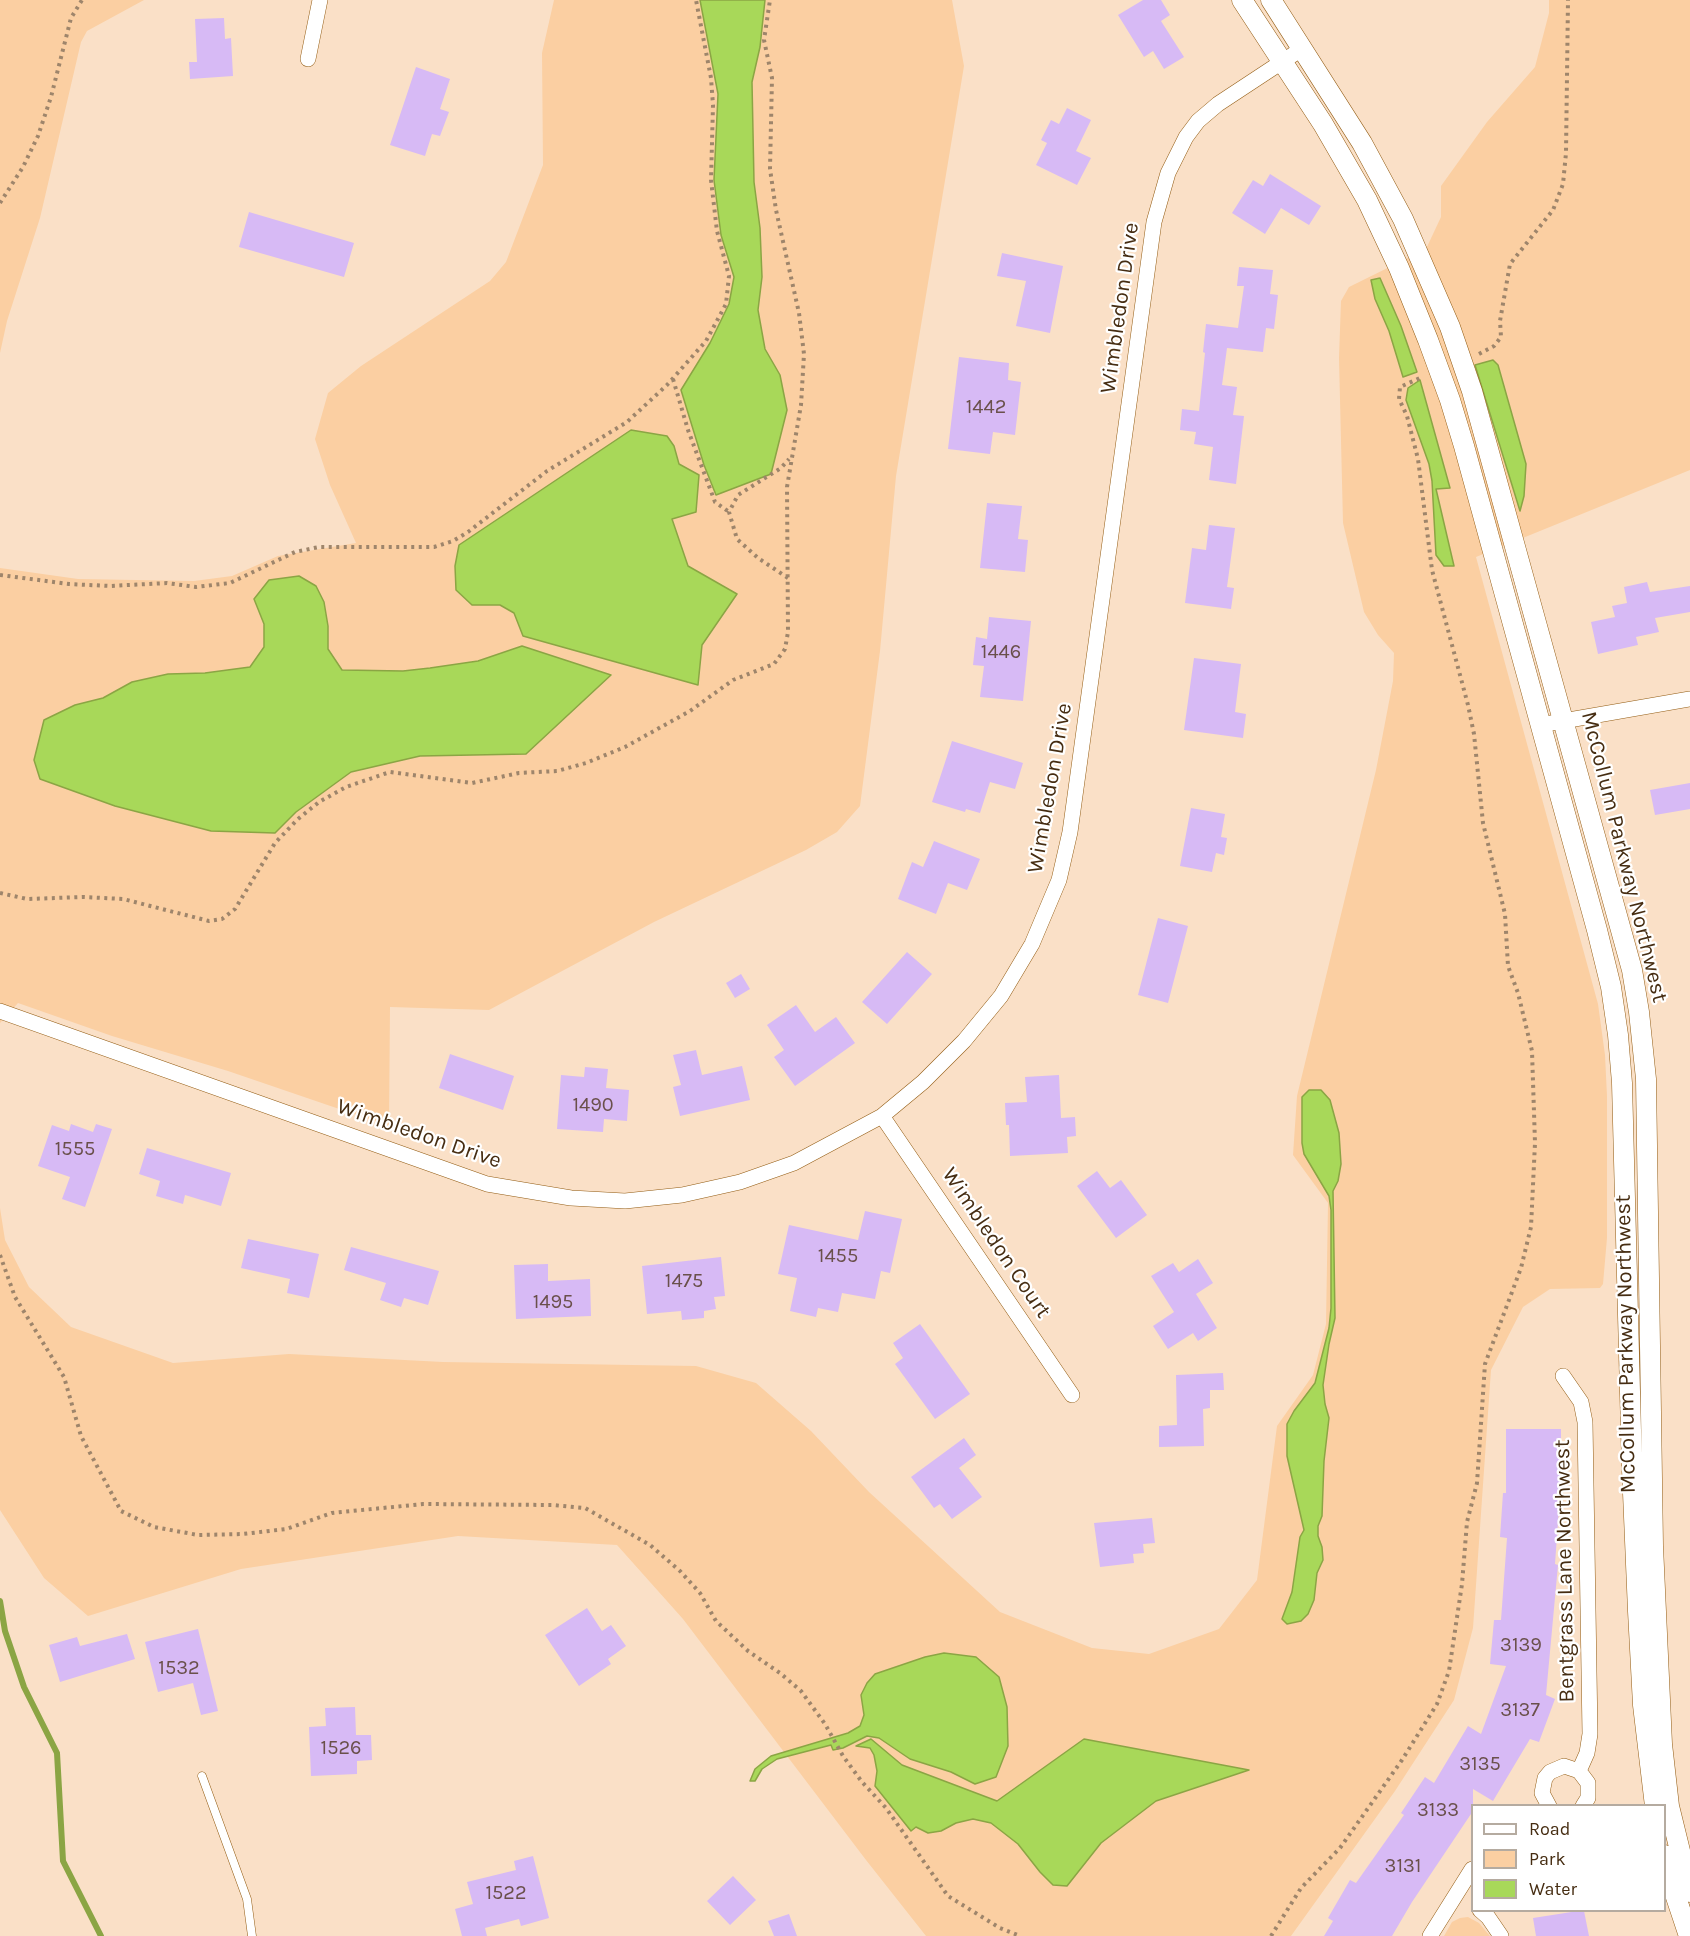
<!DOCTYPE html>
<html>
<head>
<meta charset="utf-8">
<style>
  body { margin:0 }
  #map { position:relative; width:1690px; height:1936px; overflow:hidden; background:#fae0c7; font-family:Karla,sans-serif }
  canvas { display:block }
  .legend { position:absolute; left:1471px; top:1804px; width:195px; height:108px; box-sizing:border-box; background:#fff; border:2px solid #b5aba0; margin:0; padding:8px 10px; list-style:none; font-size:18px; color:#462d12 }
  .legend li { display:flex; align-items:center; gap:12px; height:30px }
  .legend b { width:30px; border:2px solid #b5aba0 }
</style>
</head>
<body>
<div id="map">
<canvas width="1690" height="1936"></canvas>
<ul class="legend">
<li><b style="height:8px;background:#fff"></b>Road</li>
<li><b style="height:16px;background:#fbcfa2"></b>Park</li>
<li><b style="height:16px;background:#a8d859"></b>Water</li>
</ul>
</div>
<script>
const ctx = document.querySelector('canvas').getContext('2d');
ctx.lineJoin = 'round';
function fill(path, color) { ctx.fillStyle = color; ctx.fill(path, 'evenodd'); }
const shape = rows => new Path2D(rows.map(r => 'M' + r).join(''));
function trace(path, color, width, dash) { ctx.strokeStyle = color; ctx.lineWidth = width; ctx.lineCap = dash ? 'butt' : 'round'; ctx.setLineDash(dash || []); ctx.stroke(path); }
function drawText(font, color, halo, rows, align = 'center') {
  ctx.font = font + ' Karla,sans-serif'; ctx.lineWidth = 4.5; ctx.setLineDash([]); ctx.textBaseline = 'middle'; ctx.strokeStyle = halo; ctx.fillStyle = color; for (const [text, x, y, turn = 0] of rows) {
    ctx.save(); ctx.translate(x, y); ctx.rotate((+turn || 0) * Math.PI / 180); ctx.textAlign = isNaN(turn) ? turn : align; if (halo) ctx.strokeText(text, 0, 0); ctx.fillText(text, 0, 0); ctx.restore();
  }
}
const green = shape([
  [0,0,144,0,87,31,81,42,40,218,7,321,0,353],
  [554,0,952,0,964,66,896,476,880,651,860,806,837,832,806,850,654,922,489,1010,390,1007,389,1126,228,1071,112,1036,18,1003,0,1023,0,568,78,579,194,581,232,576,278,556,356,543,330,485,315,439,328,393,361,366,490,281,506,262,543,165,542,53],
  [1549,0,1690,0,1690,470,1476,557,1598,1004,1605,1055,1607,1096,1607,1238,1603,1284,1600,1288,1550,1289,1523,1307,1491,1370,1473,1628,1454,1700,1395,1791,1291,1936,926,1936,866,1860,683,1619,617,1545,458,1536,241,1569,88,1616,44,1578,0,1510,0,1208,5,1240,29,1287,71,1327,173,1363,289,1354,443,1362,696,1366,756,1383,811,1431,869,1492,1000,1612,1092,1648,1149,1654,1219,1629,1257,1580,1277,1426,1313,1375,1326,1324,1328,1203,1293,1155,1297,1096,1376,770,1393,681,1394,653,1378,635,1364,612,1343,523,1339,358,1341,301,1349,287,1426,249,1441,217,1441,186,1487,122,1535,67,1549,13],
  [1468,1917,1479,1923,1490,1936,1444,1936,1452,1922,1460,1918]
]);
const water = shape([
  [700,0,765,0,760,47,752,82,754,182,760,228,762,277,758,310,765,349,780,375,787,410,771,474,716,495,704,465,681,390,710,343,729,304,734,277,721,235,714,180,718,94,700,0],
  [1380,278,1401,326,1417,372,1403,377,1389,331,1375,299,1371,280,1380,278],
  [1493,360,1498,365,1526,464,1524,496,1520,511,1475,365,1493,360],
  [1420,380,1450,488,1436,489,1454,566,1444,566,1436,555,1432,481,1429,464,1406,400,1408,388,1420,380],
  [631,430,667,436,674,446,679,464,699,475,696,512,672,519,688,566,737,594,702,645,698,685,523,636,514,613,500,605,472,605,456,590,455,566,459,545,631,430],
  [299,576,316,586,324,602,328,626,328,649,342,670,403,671,430,668,478,661,522,646,611,675,526,754,420,756,351,772,296,812,275,833,211,831,115,806,40,779,34,760,44,720,75,705,103,698,132,682,168,674,205,673,250,667,264,647,264,624,254,599,269,580,299,576],
  [1309,1090,1321,1090,1330,1100,1339,1133,1341,1164,1338,1181,1333,1191,1335,1318,1329,1344,1323,1385,1325,1404,1329,1418,1324,1461,1322,1516,1318,1526,1318,1536,1322,1547,1323,1560,1317,1573,1314,1600,1308,1614,1301,1621,1287,1624,1282,1619,1292,1592,1300,1537,1304,1530,1287,1456,1287,1424,1294,1411,1315,1383,1329,1328,1331,1308,1331,1210,1329,1196,1304,1154,1302,1143,1302,1097,1309,1090],
  [944,1653,976,1657,999,1677,1007,1707,1008,1746,996,1777,975,1784,951,1772,910,1759,879,1738,867,1736,843,1748,833,1750,831,1745,777,1759,762,1769,755,1781,750,1781,755,1769,771,1756,848,1733,860,1726,864,1715,861,1695,867,1683,875,1674,925,1657,944,1653],
  [871,1739,902,1765,997,1801,1084,1739,1249,1770,1156,1801,1101,1843,1067,1886,1053,1885,1040,1872,1018,1844,991,1823,973,1819,956,1823,941,1831,928,1833,916,1827,911,1831,875,1786,877,1771,874,1755,870,1748,856,1746,871,1739]
]);
const stream = shape([
  [0,1601,5,1631,24,1687,57,1753,63,1861,101,1936]
]);
const building = shape([
  [1143,0,1161,0,1170,15,1161,21,1184,57,1164,69,1153,51,1144,57,1118,15],
  [224,18,225,39,231,38,233,76,190,79,189,62,197,62,195,19],
  [416,67,450,79,440,109,449,112,440,136,432,134,425,156,390,145],
  [1067,108,1091,120,1076,151,1091,158,1077,185,1036,165,1047,143,1041,140,1051,120,1059,124],
  [1270,174,1321,206,1309,225,1281,208,1265,234,1232,213,1253,180,1263,186],
  [249,212,354,243,344,277,239,247],
  [1002,253,1063,266,1050,333,1016,326,1026,281,997,276],
  [1239,267,1273,270,1270,294,1278,295,1274,329,1266,328,1263,352,1227,348,1222,385,1237,387,1233,415,1244,416,1236,484,1209,480,1213,447,1194,444,1196,432,1180,430,1182,409,1199,411,1205,353,1203,352,1206,324,1238,328,1244,286,1237,286],
  [959,357,1009,363,1008,380,1021,382,1015,435,993,432,990,454,948,449],
  [987,503,1022,506,1018,539,1028,540,1025,572,980,568],
  [1209,525,1235,528,1227,587,1234,588,1231,609,1185,603,1192,548,1206,550],
  [1647,582,1650,592,1690,586,1690,612,1655,618,1659,632,1636,637,1638,645,1598,654,1591,622,1615,617,1612,606,1627,603,1624,587],
  [989,617,1031,621,1023,701,980,697,984,666,973,665,976,637,987,639],
  [1194,658,1241,664,1235,712,1246,714,1243,738,1184,730],
  [952,741,1023,763,1015,789,990,782,980,813,966,809,965,812,932,802],
  [1690,783,1690,809,1655,815,1650,790],
  [1191,808,1225,814,1221,837,1227,838,1224,855,1216,853,1212,872,1180,866],
  [934,841,980,859,967,890,948,883,936,914,898,899,912,862,923,867],
  [1158,918,1188,926,1168,1003,1138,995],
  [907,952,932,974,887,1024,862,1002],
  [741,974,750,989,735,998,726,983],
  [796,1005,815,1032,836,1017,855,1043,795,1086,774,1057,784,1050,767,1025],
  [696,1050,702,1075,742,1066,750,1100,680,1116,673,1087,681,1085,673,1055],
  [450,1054,514,1076,503,1110,439,1088],
  [585,1067,608,1069,606,1088,629,1090,627,1121,604,1119,603,1132,557,1129,561,1075,584,1077],
  [1059,1075,1061,1118,1075,1117,1076,1136,1067,1137,1068,1153,1010,1156,1009,1125,1006,1125,1005,1103,1027,1102,1025,1077],
  [71,1124,93,1132,96,1124,112,1129,85,1207,62,1199,70,1177,38,1166,52,1125,69,1131],
  [147,1148,231,1173,221,1206,185,1195,183,1204,156,1196,160,1181,139,1174],
  [1097,1171,1110,1188,1121,1180,1147,1215,1116,1238,1077,1186],
  [865,1211,902,1219,890,1273,881,1271,875,1299,842,1293,838,1312,818,1308,816,1317,790,1311,797,1278,778,1274,789,1225,858,1240],
  [248,1239,319,1254,309,1298,287,1293,290,1279,241,1268],
  [351,1247,439,1271,428,1305,404,1298,401,1307,380,1300,386,1283,344,1270],
  [721,1257,725,1296,714,1297,716,1309,704,1311,704,1318,682,1320,681,1311,647,1314,642,1266],
  [1198,1259,1213,1283,1196,1294,1217,1328,1198,1341,1193,1333,1168,1349,1153,1326,1174,1312,1151,1276,1173,1263,1179,1272],
  [548,1264,548,1281,590,1279,591,1316,516,1319,514,1265],
  [920,1324,970,1394,935,1419,895,1364,903,1358,893,1343],
  [1223,1373,1224,1390,1210,1390,1210,1408,1203,1409,1204,1446,1159,1447,1159,1426,1177,1425,1176,1375],
  [1506,1429,1561,1429,1561,1480,1555,1564,1558,1565,1546,1695,1555,1699,1539,1742,1530,1739,1493,1801,1473,1789,1473,1811,1412,1902,1392,1936,1324,1936,1333,1921,1328,1918,1350,1880,1356,1883,1404,1815,1401,1813,1425,1777,1434,1783,1468,1726,1481,1734,1506,1666,1490,1664,1494,1620,1501,1620,1507,1538,1500,1537,1503,1493,1506,1493],
  [964,1438,976,1455,959,1468,982,1497,952,1519,940,1504,934,1508,911,1477],
  [1152,1518,1155,1543,1143,1544,1144,1553,1133,1554,1134,1563,1100,1567,1094,1523],
  [587,1608,602,1631,611,1625,626,1646,608,1659,611,1664,579,1686,545,1635],
  [198,1629,218,1711,201,1715,193,1683,158,1692,145,1642],
  [127,1634,135,1659,60,1682,49,1645,77,1637,80,1646],
  [355,1707,356,1735,371,1735,372,1760,357,1761,357,1774,311,1776,309,1727,326,1726,325,1708],
  [533,1856,549,1918,521,1926,519,1919,485,1928,487,1936,462,1936,455,1909,473,1904,467,1882,516,1870,514,1861],
  [733,1876,756,1900,730,1925,707,1901],
  [1578,1911,1584,1911,1589,1936,1536,1936,1533,1918],
  [789,1914,797,1936,774,1936,768,1921]
]);
const path = shape([
  [0,203,23,167,38,136,51,97,71,18,82,0],
  [1479,354,1494,346,1501,337,1500,321,1510,264,1553,210,1563,184,1566,153,1568,0],
  [673,379,688,430,715,502,729,512],
  [0,575,69,584,110,586,167,583,196,587,230,583,295,552,319,547,434,547,453,541,468,532,547,471,627,422,667,385,706,341,726,304,729,276,717,231,711,180,713,105,711,78,696,0],
  [788,578,758,558,737,539,729,512,738,495,781,468,789,459],
  [0,893,27,899,84,897,123,899,209,921,222,919,235,909,275,843,298,819,319,802,346,787,390,772,472,783,519,773,557,771,586,763,625,747,690,711,733,680,774,664,785,649,788,632,787,487,801,405,804,354,799,313,776,210,770,169,772,78,764,40,770,0],
  [0,1255,15,1297,64,1377,81,1436,121,1511,154,1527,198,1535,243,1534,286,1529,332,1513,423,1504,552,1505,585,1508,650,1545,680,1571,700,1593,716,1621,748,1651,780,1673,801,1691,825,1724,843,1756,862,1782,886,1808,948,1896,1000,1928,1020,1936],
  [1271,1936,1301,1888,1340,1848,1402,1760,1437,1704,1449,1671,1462,1584,1467,1522,1477,1483,1485,1364,1521,1268,1531,1227,1535,1143,1532,1051,1518,993,1508,966,1505,914,1483,823,1474,734,1468,705,1432,570,1418,459,1407,416,1399,399,1400,387,1422,377]
]);
const service = shape([
  [202,1776,247,1899,252,1936]
]);
const minor = shape([
  [308,59,320,0],
  [1540,725,1690,699],
  [0,1011,487,1184,571,1198,625,1201,682,1195,740,1182,794,1163,882,1116,923,1082,964,1041,1001,996,1032,944,1059,880,1070,832,1154,222,1168,173,1186,137,1198,121,1218,104,1303,48],
  [882,1116,1072,1395],
  [1563,1376,1581,1402,1585,1422,1590,1734,1587,1753,1579,1771],
  [1549,1806,1542,1793,1545,1778,1550,1772,1564,1766,1579,1771,1588,1783,1588,1798,1583,1806],
  [1480,1910,1488,1917,1501,1936],
  [1430,1936,1472,1869]
]);
const tertiary = shape([
  [1242,0,1323,124,1367,200,1399,268,1428,340,1450,400,1464,446,1597,930,1611,987,1618,1035,1622,1083,1632,1469,1638,1611,1643,1705,1655,1806],
  [1271,0,1362,143,1403,219,1450,327,1472,391,1632,970,1639,1012,1646,1079,1653,1546,1662,1744,1669,1806,1690,1892],
  [1664,1855,1675,1894,1689,1936]
]);
const numberNames = [
  ["1442",986,407],
  ["1446",1001,652],
  ["1490",593,1105],
  ["1555",75,1149],
  ["1455",838,1256],
  ["1475",684,1281],
  ["1495",553,1302],
  ["3139",1521,1645],
  ["1532",179,1668],
  ["3137",1520,1710],
  ["1526",341,1748],
  ["3135",1480,1764],
  ["3133",1438,1810],
  ["3131",1403,1866],
  ["1522",506,1893]
];
const streetNames = [
  ["Wimbledon Drive",1120,308,-82],
  ["Wimbledon Drive",1050,788,-80],
  ["McCollum Parkway Northwest",1624,857,76],
  ["Wimbledon Drive",419,1134,19],
  ["Wimbledon Court",996,1243,56],
  ["McCollum Parkway Northwest",1626,1344,-91],
  ["Bentgrass Lane Northwest",1565,1571,-91]
];
fill(green, '#fbcfa2');
fill(water, '#a8d859');
trace(water, '#8ba544', 1.5);
trace(stream, '#8ba544', 6);
fill(building, '#d7baf5');
trace(service, '#935c13', 9);
trace(minor, '#935c13', 16);
trace(tertiary, '#935c13', 21);
trace(path, '#9e856b', 4, [3, 4.5]);
trace(service, '#fff', 8);
trace(minor, '#fff', 15);
trace(tertiary, '#fff', 20);
drawText('20px', '#6a504b', null, numberNames);
drawText('22px', '#462d12', '#fff', streetNames);
</script>
</body>
</html>
